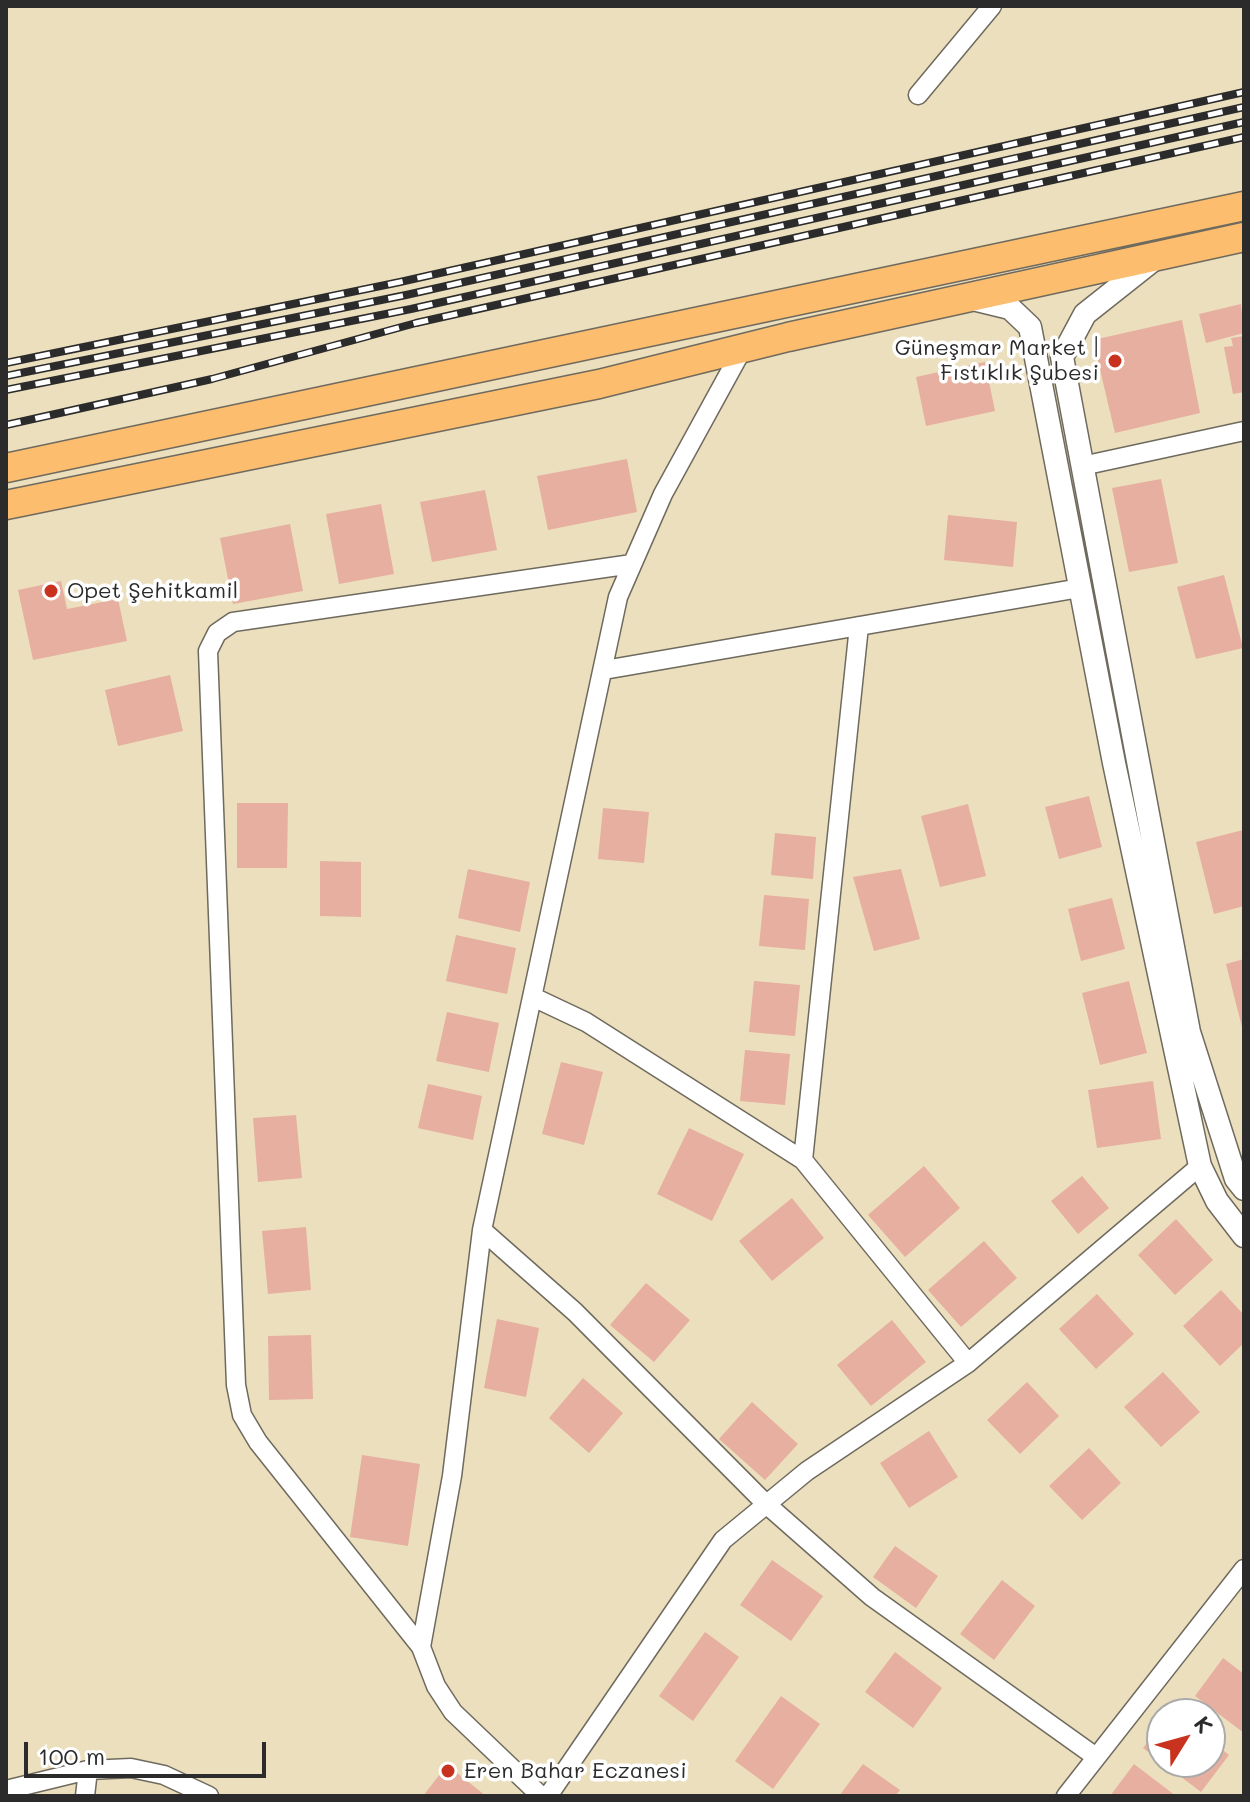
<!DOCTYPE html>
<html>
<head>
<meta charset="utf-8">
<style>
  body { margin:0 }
  #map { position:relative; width:1250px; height:1802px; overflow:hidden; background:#ecdfbe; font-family:Mali,sans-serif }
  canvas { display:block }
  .frame { position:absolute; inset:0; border:8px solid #2b2b2b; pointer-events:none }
  .north { position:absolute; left:1146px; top:1698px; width:80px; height:80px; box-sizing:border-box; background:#fff; border:2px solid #aaa; border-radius:50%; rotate:53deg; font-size:22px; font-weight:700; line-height:32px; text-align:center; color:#2b2b2b }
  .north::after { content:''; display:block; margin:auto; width:28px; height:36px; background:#c8321e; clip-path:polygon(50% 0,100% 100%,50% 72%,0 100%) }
  .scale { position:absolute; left:24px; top:1742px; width:242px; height:36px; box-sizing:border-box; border:4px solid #2b2b2b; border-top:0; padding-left:10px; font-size:24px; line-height:28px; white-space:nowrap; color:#2b2b2b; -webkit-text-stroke:6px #fff; paint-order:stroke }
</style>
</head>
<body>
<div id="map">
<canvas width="1250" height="1802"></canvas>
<div class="frame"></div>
<div class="north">K</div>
<div class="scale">100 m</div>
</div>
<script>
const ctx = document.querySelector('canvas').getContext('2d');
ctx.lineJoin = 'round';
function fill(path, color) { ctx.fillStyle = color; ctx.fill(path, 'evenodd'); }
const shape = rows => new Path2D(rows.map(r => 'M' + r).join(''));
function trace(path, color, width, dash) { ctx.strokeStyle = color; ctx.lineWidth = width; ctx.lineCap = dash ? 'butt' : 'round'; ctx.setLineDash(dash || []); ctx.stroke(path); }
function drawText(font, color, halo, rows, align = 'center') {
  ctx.font = font + ' Mali,sans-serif'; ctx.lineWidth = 7; ctx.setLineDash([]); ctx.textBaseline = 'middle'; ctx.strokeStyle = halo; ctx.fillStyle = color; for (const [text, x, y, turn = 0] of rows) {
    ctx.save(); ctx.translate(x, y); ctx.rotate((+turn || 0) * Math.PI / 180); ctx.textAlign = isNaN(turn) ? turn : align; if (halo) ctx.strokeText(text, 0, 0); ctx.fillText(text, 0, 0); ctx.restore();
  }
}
const building = shape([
  [1241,304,1244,333,1206,343,1199,314],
  [1182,320,1200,413,1115,433,1093,340],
  [1244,336,1244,392,1233,394,1224,347,1233,346,1231,338],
  [985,362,995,411,926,426,916,377],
  [627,459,637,512,548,530,537,476],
  [1161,479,1178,563,1129,572,1112,488],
  [485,490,497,550,432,562,420,502],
  [381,504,394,574,339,584,326,514],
  [948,515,1017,522,1013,567,944,560],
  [290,524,303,591,233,604,220,538],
  [1224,575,1243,648,1196,659,1177,587],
  [61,581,67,609,118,599,127,641,33,660,18,590],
  [170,675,183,731,118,746,105,690],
  [1089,796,1102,847,1059,859,1045,807],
  [237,803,288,803,287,868,237,868],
  [968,804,986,876,940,887,921,816],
  [603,808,649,812,644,863,598,859],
  [1243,830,1244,906,1214,914,1196,842],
  [775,833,816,837,813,879,771,875],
  [320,861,361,862,361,917,320,916],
  [468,869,530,882,520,932,458,918],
  [901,869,920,939,874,951,853,877],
  [764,895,809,899,805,950,759,946],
  [1112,898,1125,949,1081,961,1068,909],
  [456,935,516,948,507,994,446,981],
  [1244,959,1244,1031,1243,1031,1226,964],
  [754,981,800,985,795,1036,749,1032],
  [1129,981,1147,1053,1100,1065,1082,993],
  [447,1012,499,1023,489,1072,436,1061],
  [745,1050,790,1054,785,1105,740,1101],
  [561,1062,603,1072,584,1145,542,1134],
  [1153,1081,1161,1139,1097,1148,1088,1090],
  [428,1084,482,1096,473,1140,418,1128],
  [296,1115,302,1178,258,1182,253,1118],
  [689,1128,744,1154,712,1221,657,1194],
  [924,1166,960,1208,905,1257,868,1215],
  [1082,1176,1109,1208,1078,1234,1051,1201],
  [792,1198,824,1238,772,1281,739,1241],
  [1176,1219,1213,1260,1175,1295,1138,1255],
  [306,1227,311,1290,268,1294,262,1231],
  [984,1241,1017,1278,961,1327,928,1290],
  [646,1283,690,1320,654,1362,610,1325],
  [1221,1290,1244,1315,1244,1343,1220,1366,1183,1326],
  [1097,1294,1134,1334,1096,1369,1059,1329],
  [497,1319,539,1328,526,1397,484,1388],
  [892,1320,926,1362,871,1406,837,1365],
  [311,1335,313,1399,269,1400,268,1336],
  [1163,1372,1200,1412,1161,1447,1124,1407],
  [583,1378,623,1413,589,1453,549,1418],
  [1027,1382,1059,1416,1020,1454,987,1420],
  [752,1402,798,1444,765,1480,719,1439],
  [929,1431,958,1477,909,1508,880,1463],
  [1089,1448,1121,1483,1082,1520,1049,1486],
  [362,1455,420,1464,408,1546,350,1537],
  [895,1546,938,1576,916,1608,873,1577],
  [772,1560,823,1596,791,1641,740,1605],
  [1002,1580,1035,1606,994,1660,960,1634],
  [705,1632,739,1657,693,1721,659,1696],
  [895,1652,942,1688,913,1728,865,1692],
  [1223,1658,1244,1674,1244,1733,1195,1696],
  [781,1696,820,1724,773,1789,735,1761],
  [1162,1723,1162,1762,1210,1762,1210,1740,1229,1755,1201,1792,1143,1748],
  [863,1764,900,1790,895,1796,839,1796],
  [1134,1764,1176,1796,1110,1796],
  [447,1765,486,1796,423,1796]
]);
const minor = shape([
  [918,95,992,6],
  [1082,466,1244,431],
  [859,626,803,1160,968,1363],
  [604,670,1080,588],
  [533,997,586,1022,803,1160],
  [482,1230,575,1312,765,1503,872,1597,1096,1757],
  [421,1647,258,1442,242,1415,236,1385,208,651,217,633,233,622,632,564],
  [6,1790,88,1770,131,1768,164,1775,209,1796],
  [85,1796,88,1770],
  [541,1796,453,1712,436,1686,421,1647,452,1476,482,1230,618,597,663,494,743,348],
  [548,1796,723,1540,807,1471,968,1363,1200,1166],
  [1066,1796,1244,1569]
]);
const tertiary = shape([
  [1157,257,1085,314,1062,357,1189,1032,1236,1179,1244,1189],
  [973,299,1010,308,1030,327,1114,763,1200,1166,1217,1201,1244,1236]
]);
const primary = shape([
  [6,468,1244,206],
  [6,505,599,384,788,337,1244,237]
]);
const rail = shape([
  [6,363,400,282,1244,92],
  [6,376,406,295,1244,107],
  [6,390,411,309,1244,122],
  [6,425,212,379,416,323,1244,137]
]);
const markers = [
  [1115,361,8,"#c8321e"],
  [51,591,8,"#c8321e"],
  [448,1771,8,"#c8321e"]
];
const poiNames = [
  ["Güneşmar Market |",1099,348,"right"],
  ["Fıstıklık Şubesi",1099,373,"right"],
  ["Opet Şehitkamil",67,591],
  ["Eren Bahar Eczanesi",464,1771]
];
fill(building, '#e6af9f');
trace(minor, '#6f6a5e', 21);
trace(tertiary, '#6f6a5e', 25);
trace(primary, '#6f6a5e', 31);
trace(minor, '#fff', 18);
trace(tertiary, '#fff', 22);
trace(primary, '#fcbd6f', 28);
trace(rail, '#2b2b2b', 8);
trace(rail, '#fff', 5, [15]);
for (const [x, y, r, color] of markers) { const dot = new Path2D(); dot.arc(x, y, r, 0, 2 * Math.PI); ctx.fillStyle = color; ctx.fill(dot); trace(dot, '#fff', 3); }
drawText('22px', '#2b2b2b', '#fff', poiNames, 'left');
</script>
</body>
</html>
